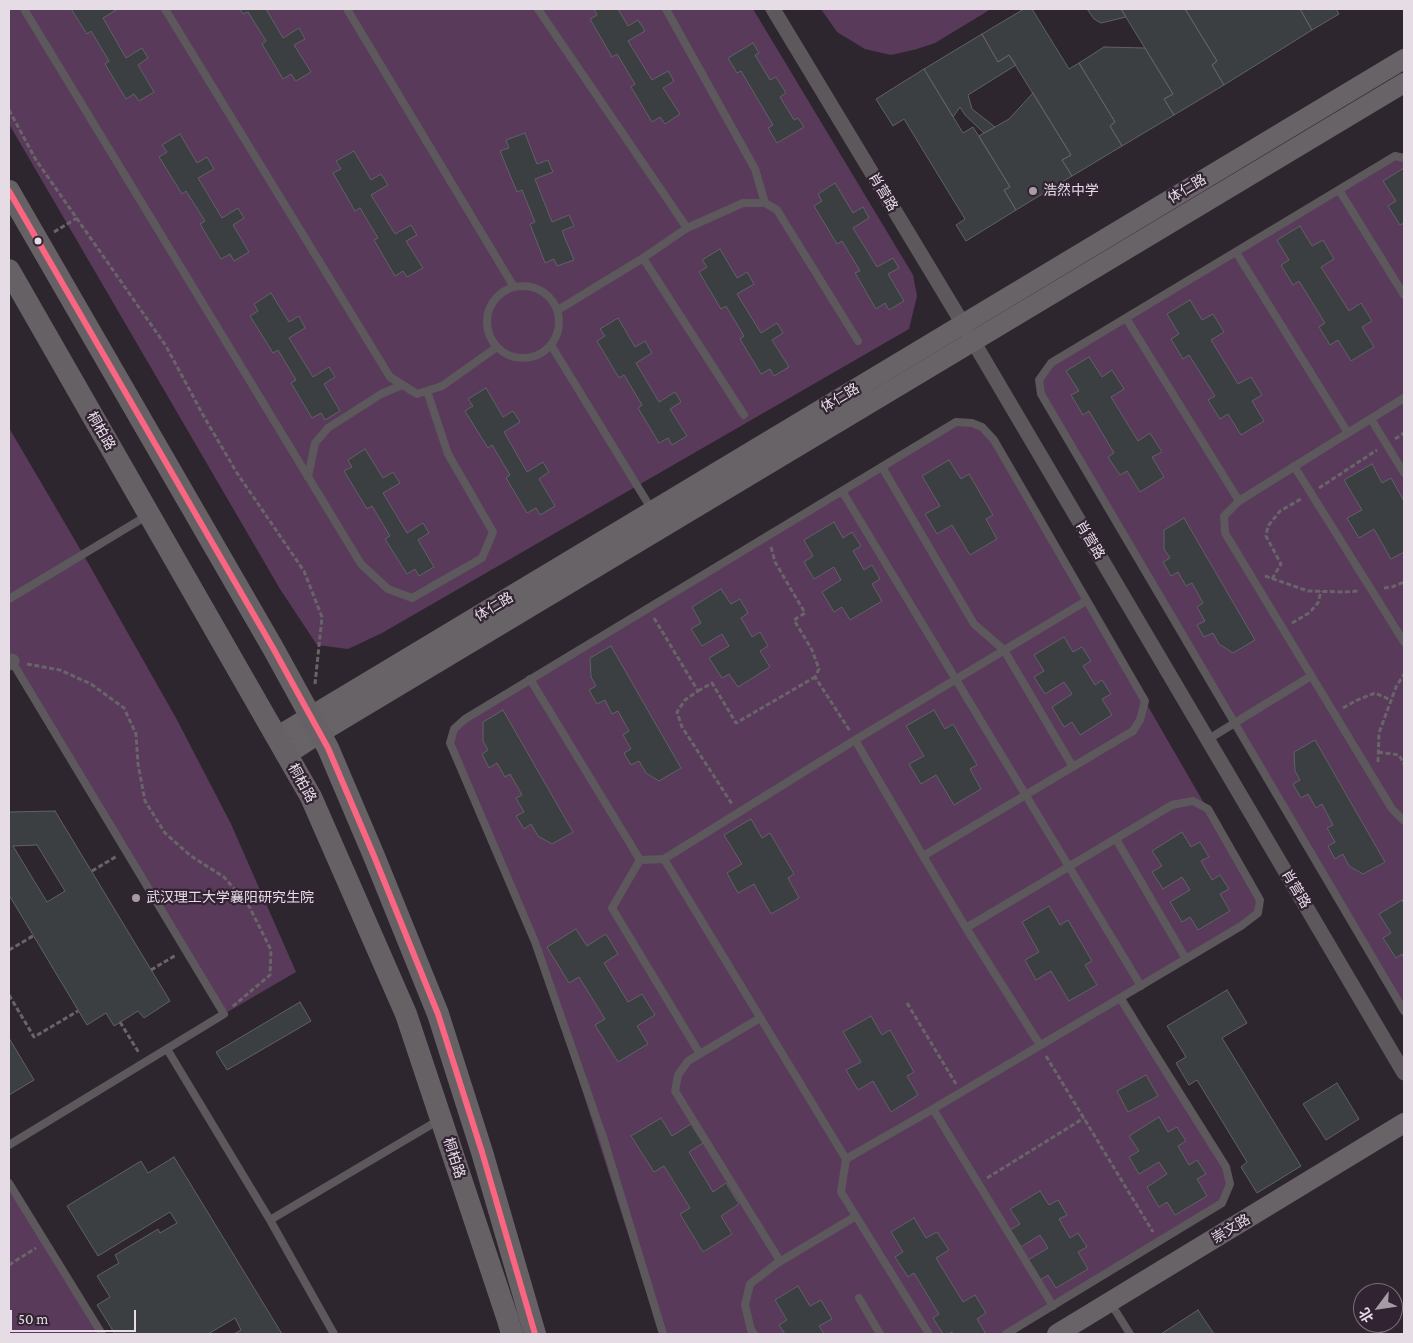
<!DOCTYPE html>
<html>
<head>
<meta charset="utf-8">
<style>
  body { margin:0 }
  #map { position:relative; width:1413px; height:1343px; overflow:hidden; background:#2e262e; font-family:"Crimson Pro","Noto Sans SC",serif }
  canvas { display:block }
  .frame { position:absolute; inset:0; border:10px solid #e6dce6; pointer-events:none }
  .north { position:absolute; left:1353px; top:1283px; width:50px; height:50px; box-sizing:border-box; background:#322332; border:1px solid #7a6d7a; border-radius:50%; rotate:239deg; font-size:14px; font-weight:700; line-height:20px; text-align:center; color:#e6dce6 }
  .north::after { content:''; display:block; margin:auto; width:18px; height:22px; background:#a69ca6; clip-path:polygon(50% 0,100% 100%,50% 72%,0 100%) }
  .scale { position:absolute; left:10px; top:1310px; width:126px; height:22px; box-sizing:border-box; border:2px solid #e6dce6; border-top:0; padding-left:6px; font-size:15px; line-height:18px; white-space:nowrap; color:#e6dce6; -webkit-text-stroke:4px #322332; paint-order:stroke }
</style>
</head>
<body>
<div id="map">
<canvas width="1413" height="1343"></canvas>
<div class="frame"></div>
<div class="north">北</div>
<div class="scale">50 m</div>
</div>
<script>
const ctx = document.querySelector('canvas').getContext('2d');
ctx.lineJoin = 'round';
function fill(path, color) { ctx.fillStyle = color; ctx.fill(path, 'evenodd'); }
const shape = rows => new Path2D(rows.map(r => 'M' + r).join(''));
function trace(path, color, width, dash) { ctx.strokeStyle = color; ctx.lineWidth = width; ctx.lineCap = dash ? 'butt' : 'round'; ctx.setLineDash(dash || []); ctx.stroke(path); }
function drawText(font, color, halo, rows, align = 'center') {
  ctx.font = font + ' "Crimson Pro","Noto Sans SC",serif'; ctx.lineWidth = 4.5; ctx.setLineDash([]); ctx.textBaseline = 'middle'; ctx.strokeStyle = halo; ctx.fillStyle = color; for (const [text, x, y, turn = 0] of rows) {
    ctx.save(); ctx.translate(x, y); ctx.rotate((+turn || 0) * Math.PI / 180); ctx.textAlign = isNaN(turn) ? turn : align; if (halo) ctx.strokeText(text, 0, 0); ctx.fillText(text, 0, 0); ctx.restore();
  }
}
const green = shape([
  [9,9,753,9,913,275,917,296,909,329,382,633,348,649,317,645,280,589,9,124],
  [821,9,991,9,935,43,917,49,891,55,865,49,837,32],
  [1395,156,1404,158,1404,1011,1041,394,1039,380,1051,363],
  [956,422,972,423,994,440,1260,900,1258,913,1124,995,1226,1167,1230,1184,1222,1203,1006,1334,660,1334,535,942,450,743,454,729],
  [9,428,83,554,176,718,231,824,296,972,224,1014,9,663],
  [9,1183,102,1334,9,1334]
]);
const building = shape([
  [71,9,118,9,103,18,126,58,142,48,148,58,138,65,154,92,139,101,134,94,126,99,105,64,109,61,91,31,87,34,71,9],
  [240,9,266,9,283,38,299,28,305,39,294,45,311,72,296,81,291,74,283,79,262,44,266,41,248,12,243,14,240,9],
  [594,9,618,9,628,26,638,20,645,31,628,41,652,80,668,71,674,81,663,88,680,114,665,124,660,117,652,122,631,87,635,84,617,54,612,57,590,19,597,15,594,9],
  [1024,9,1032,9,1069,69,1079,63,1115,122,1110,126,1122,146,1072,176,1062,160,1071,155,1009,55,998,62,982,34,1024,9],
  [1087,9,1121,9,1126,17,1101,23,1094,19,1087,9],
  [1121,9,1185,9,1217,61,1212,65,1224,85,1174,115,1164,99,1173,94,1121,9],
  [1185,9,1300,9,1312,30,1224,85,1212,65,1217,61,1185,9],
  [1300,9,1336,9,1339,14,1312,30,1300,9],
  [982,34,998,62,1009,55,1016,65,968,95,972,109,995,127,984,133,965,115,960,107,953,117,924,69,982,34],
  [753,43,759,53,755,55,770,80,776,77,786,93,780,97,794,120,798,118,804,127,777,143,768,128,773,125,741,71,737,73,728,58,753,43],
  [1104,47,1145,48,1173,94,1164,99,1174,115,1122,146,1110,126,1115,122,1079,63,1104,47],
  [924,69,963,133,973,127,1010,187,1004,190,1016,210,966,241,956,225,965,219,904,119,893,126,876,99,924,69],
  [1033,93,1071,155,1062,160,1072,176,1016,210,1004,190,1010,187,979,136,1009,119,1033,93],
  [525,133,537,164,548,160,553,172,535,179,552,222,569,215,574,226,562,231,574,260,557,266,554,259,545,263,530,224,535,222,522,190,517,192,500,151,509,148,506,140,525,133],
  [180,134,197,163,207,157,214,169,198,178,222,218,238,208,244,218,233,225,249,252,234,261,230,254,221,259,200,224,205,221,186,191,182,194,159,157,167,152,162,145,180,134],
  [354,151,371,180,381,174,388,185,371,195,395,234,411,225,417,235,406,241,423,268,407,277,403,271,395,276,374,240,378,238,360,208,355,211,333,173,341,169,336,161,354,151],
  [1404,168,1404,223,1400,225,1388,206,1396,201,1383,181,1404,168],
  [835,183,853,213,863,207,869,218,853,228,877,267,893,258,899,268,888,274,904,301,889,310,885,303,876,309,855,273,860,271,842,241,837,244,814,206,822,201,818,194,835,183],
  [1300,226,1312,246,1323,240,1334,259,1321,267,1349,311,1361,303,1372,321,1362,327,1374,347,1351,361,1338,340,1330,345,1319,327,1325,323,1299,281,1293,285,1281,265,1289,260,1277,240,1300,226],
  [720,249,737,278,747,272,754,284,737,294,761,333,777,323,783,333,772,340,789,367,774,376,770,369,761,374,740,339,744,336,726,306,721,309,699,272,707,267,702,260,720,249],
  [271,293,289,322,299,316,305,328,289,338,313,377,329,367,335,377,324,384,340,411,325,420,321,413,312,418,291,383,296,380,278,350,273,353,250,316,258,311,254,304,271,293],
  [1190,300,1202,320,1213,314,1224,332,1211,340,1238,384,1251,377,1262,395,1252,401,1264,421,1241,435,1228,414,1220,419,1208,400,1215,396,1189,355,1183,359,1171,339,1179,334,1167,314,1190,300],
  [618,318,635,347,645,341,652,353,636,363,659,402,675,392,681,402,670,409,687,436,672,445,668,438,659,443,638,408,642,405,624,375,619,378,597,341,605,336,600,329,618,318],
  [1089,357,1102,377,1112,370,1124,389,1111,397,1138,441,1150,433,1162,452,1152,457,1164,477,1140,492,1127,471,1120,475,1108,457,1114,453,1089,411,1083,415,1071,395,1079,391,1066,371,1089,357],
  [486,388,503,417,513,411,520,422,504,432,527,472,543,462,549,472,539,479,555,506,540,515,536,508,527,513,506,478,510,475,492,445,488,448,465,411,473,406,468,399,486,388],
  [365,449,383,478,393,472,400,483,383,493,407,533,423,523,429,533,418,540,434,567,419,576,415,569,407,574,385,539,390,536,372,506,367,509,344,471,352,467,348,460,365,449],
  [949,460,961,479,969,474,993,515,986,519,997,539,970,555,952,525,937,534,925,514,940,506,922,476,949,460],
  [1372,464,1382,483,1391,478,1404,501,1404,552,1391,559,1374,529,1359,538,1347,518,1362,510,1344,480,1372,464],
  [1184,518,1255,640,1233,653,1219,644,1213,633,1204,637,1197,625,1205,621,1197,607,1203,603,1192,583,1186,586,1178,572,1171,576,1163,562,1170,558,1164,549,1164,530,1184,518],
  [834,522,843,538,852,532,861,546,853,551,864,570,872,565,880,579,872,584,882,601,850,620,842,607,834,612,822,592,841,580,834,567,814,579,804,562,813,556,804,540,834,522],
  [721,589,731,604,740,599,748,613,741,618,752,637,760,632,768,646,760,651,770,667,738,687,729,674,722,678,709,658,729,646,722,634,702,646,691,629,701,623,692,607,721,589],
  [1064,637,1073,652,1082,647,1091,661,1083,666,1095,685,1102,680,1111,694,1102,699,1112,715,1080,735,1072,722,1064,727,1052,707,1072,694,1064,682,1045,694,1034,677,1044,671,1034,655,1064,637],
  [611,646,681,768,659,781,646,773,639,761,631,765,624,753,631,749,623,735,629,731,618,711,612,714,605,700,597,704,589,690,596,686,591,677,590,658,611,646],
  [503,710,573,832,552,844,538,836,531,824,524,829,516,816,524,812,516,798,522,795,510,774,505,777,497,763,489,768,482,754,488,750,483,741,483,722,503,710],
  [934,710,945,729,953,724,977,765,970,769,981,789,954,805,936,775,921,784,909,764,924,756,906,726,934,710],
  [1315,740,1385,862,1363,874,1349,866,1343,854,1335,859,1328,846,1335,842,1327,828,1333,825,1322,804,1316,808,1308,794,1301,798,1293,784,1300,780,1295,771,1294,752,1315,740],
  [55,811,170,1001,144,1018,138,1011,114,1026,106,1013,87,1025,9,895,9,812,55,811],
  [37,845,65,891,47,902,13,846,37,845],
  [751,819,762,838,770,833,794,874,788,878,799,898,771,914,754,884,738,893,727,873,742,864,724,835,751,819],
  [1182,832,1191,847,1200,842,1209,857,1201,861,1212,880,1220,875,1229,889,1220,894,1230,911,1198,930,1190,917,1182,922,1170,902,1190,890,1182,877,1163,889,1152,872,1162,866,1152,851,1182,832],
  [1402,900,1404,904,1404,958,1402,954,1396,958,1383,938,1391,933,1379,914,1402,900],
  [1049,906,1060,925,1068,920,1092,961,1085,965,1097,985,1069,1001,1051,971,1036,980,1025,960,1039,952,1022,922,1049,906],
  [576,929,587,946,606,934,618,954,604,963,628,1002,642,994,655,1015,637,1026,648,1044,618,1062,595,1025,605,1019,579,977,569,983,547,947,576,929],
  [1227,990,1247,1023,1222,1038,1301,1166,1257,1193,1241,1167,1247,1162,1197,1080,1189,1085,1176,1063,1186,1057,1167,1026,1227,990],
  [300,1002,311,1021,227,1070,216,1052,300,1002],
  [871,1016,882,1035,890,1030,914,1072,907,1076,918,1095,891,1112,873,1081,858,1090,846,1070,861,1062,843,1032,871,1016],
  [9,1038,34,1080,9,1095,9,1038],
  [1146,1075,1158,1096,1128,1112,1117,1091,1146,1075],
  [1337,1083,1359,1119,1326,1140,1303,1104,1337,1083],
  [1159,1117,1168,1132,1177,1127,1186,1141,1178,1146,1189,1165,1197,1160,1206,1174,1197,1179,1207,1196,1175,1215,1167,1202,1159,1207,1147,1187,1167,1174,1159,1162,1139,1174,1129,1157,1139,1151,1129,1136,1159,1117],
  [661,1118,672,1136,691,1124,703,1143,689,1152,713,1192,726,1183,739,1204,721,1216,732,1234,703,1252,680,1214,690,1208,664,1166,654,1172,631,1136,661,1118],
  [174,1157,282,1334,234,1334,241,1330,235,1318,208,1334,115,1334,97,1305,110,1297,97,1276,119,1263,115,1255,158,1229,160,1233,177,1223,170,1212,98,1256,67,1206,141,1161,148,1173,174,1157],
  [1040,1191,1049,1205,1058,1200,1067,1215,1059,1219,1070,1238,1078,1233,1087,1247,1078,1252,1088,1269,1056,1288,1048,1275,1040,1280,1028,1260,1048,1248,1040,1235,1021,1247,1010,1230,1020,1224,1010,1209,1040,1191],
  [914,1218,926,1238,937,1232,949,1250,936,1258,963,1302,975,1295,986,1313,977,1319,986,1334,953,1334,952,1332,949,1334,943,1334,933,1318,939,1314,914,1273,908,1277,895,1257,903,1252,891,1232,914,1218],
  [798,1286,810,1306,821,1300,832,1319,819,1326,824,1334,785,1334,779,1325,787,1320,775,1300,798,1286],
  [1198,1310,1214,1334,1161,1334,1198,1310]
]);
const path = shape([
  [9,110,36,160,166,346,203,415,237,473,304,571,322,617,315,684],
  [54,232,77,218],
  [1395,439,1404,433],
  [1319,488,1377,450],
  [771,547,775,562,805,613,794,620,812,650,819,669,815,677,850,731],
  [1265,576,1308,591,1345,592,1358,591],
  [1272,579,1281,564,1266,536,1268,526,1280,511,1301,499],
  [1384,588,1392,587,1404,582],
  [654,618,698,691,685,700,677,712,682,727,732,804],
  [1292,623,1309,613,1318,603,1321,591],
  [27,664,60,670,91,684,124,708,136,734,138,764,145,801,165,833,191,856,224,877,249,906,271,950,270,975,232,1007],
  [698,691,712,683,736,723,815,677],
  [1343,708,1355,701,1375,693,1391,700],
  [1378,752,1399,755,1404,764],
  [1378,762,1379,733,1396,687,1404,674],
  [92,871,117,856],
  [9,950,33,936],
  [151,970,176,955],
  [9,995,34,1037,78,1011],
  [907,1003,956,1084],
  [120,1022,139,1053],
  [1046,1056,1153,1232],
  [987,1178,1084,1118],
  [9,1265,36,1248]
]);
const lane = shape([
  [24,9,361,564,388,589,412,598,482,558,493,532,448,454,427,391],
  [165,9,390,377,417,394,442,386,497,347],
  [347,9,514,287],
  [538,9,687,228,643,258,558,310],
  [666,9,755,169,765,203],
  [1404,158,1395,156,1051,363,1039,380,1041,394,1404,1011],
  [1339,190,1404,295],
  [687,228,743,203,765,203,777,210,858,341],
  [1236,252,1348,433],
  [643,258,744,415],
  '487 322a36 36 0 1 1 72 0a36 36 0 1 1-72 0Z',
  [1126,318,1239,501],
  [551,345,652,510],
  [1404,398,1239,501,1224,516,1225,533,1392,809,1404,821],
  [1371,419,1404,473],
  [1294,466,1404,642],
  [882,467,974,624,1004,650,1073,767],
  [308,477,315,443,328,428,381,394,402,385],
  [842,491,1141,986],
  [9,599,148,515],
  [530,679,640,860,664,859,846,1159,841,1192,929,1334],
  [855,740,1086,601],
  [1207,740,1311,676],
  [1116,839,1186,959],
  [664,859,855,740,923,856],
  [640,860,612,908,700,1054],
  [966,928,1040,1045],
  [760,1018,688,1061,678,1075,675,1091,780,1261],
  [167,1049,270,1220],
  [9,1145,224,1014,11,660],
  [846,1159,933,1109],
  [9,1183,102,1334],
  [859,1298,880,1334],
  [1110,1302,1130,1334],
  [1053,1306,933,1109,1120,998],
  [334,1334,270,1220,439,1120],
  [663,1334,603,1137,535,942,450,743,454,729,465,719,956,422,972,423,982,427,994,440,1145,701,1140,720,1133,731,923,856,966,928,1172,805,1193,801,1208,809,1260,900,1258,913,1241,926,1120,998,1226,1167,1230,1184,1222,1203,1006,1334],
  [754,1334,751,1330,745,1305,750,1284,776,1264,856,1216]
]);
const street = shape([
  [773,9,963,324,1404,1073],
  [9,663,12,661]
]);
const secondary = shape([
  [276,737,1404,59],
  [286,755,320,733,1404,83],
  [1057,1334,1404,1123]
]);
const primary = shape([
  [9,191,273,648,328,748,374,856,438,1014,482,1152,535,1334],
  [9,270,311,797,406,1014,507,1317,512,1334]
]);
const bus1 = shape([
  [9,191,273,648,328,748,374,856,438,1014,482,1152,535,1334]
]);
const markers = [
  [1033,191,5,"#a69ca6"],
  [38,241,4.5,"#e6dce6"],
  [136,898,5,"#a69ca6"]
];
const streetNames = [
  ["体仁路",1187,189,-31],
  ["肖营路",883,192,59],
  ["体仁路",840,398,-31],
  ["桐柏路",101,431,60],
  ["肖营路",1090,540,59],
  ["体仁路",494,607,-31],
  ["桐柏路",302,783,61],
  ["肖营路",1296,889,59],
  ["桐柏路",454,1158,72],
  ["崇文路",1231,1229,-31]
];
const poiNames = [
  ["浩然中学",1043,191],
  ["武汉理工大学襄阳研究生院",146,898]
];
fill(green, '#593a5b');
fill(building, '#3c3f42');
trace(building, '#606165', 1);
trace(path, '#686468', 3, [5, 2.5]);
trace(lane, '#5c585c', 8);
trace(street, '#5c585c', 15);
trace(secondary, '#676367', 20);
trace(primary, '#656165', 22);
trace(bus1, '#fa6682', 6);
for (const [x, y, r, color] of markers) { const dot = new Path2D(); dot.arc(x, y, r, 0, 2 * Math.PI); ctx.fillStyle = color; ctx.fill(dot); trace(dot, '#322332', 2); }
drawText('14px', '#e6dce6', '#322332', streetNames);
drawText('14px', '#e6dce6', '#322332', poiNames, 'left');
</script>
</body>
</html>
